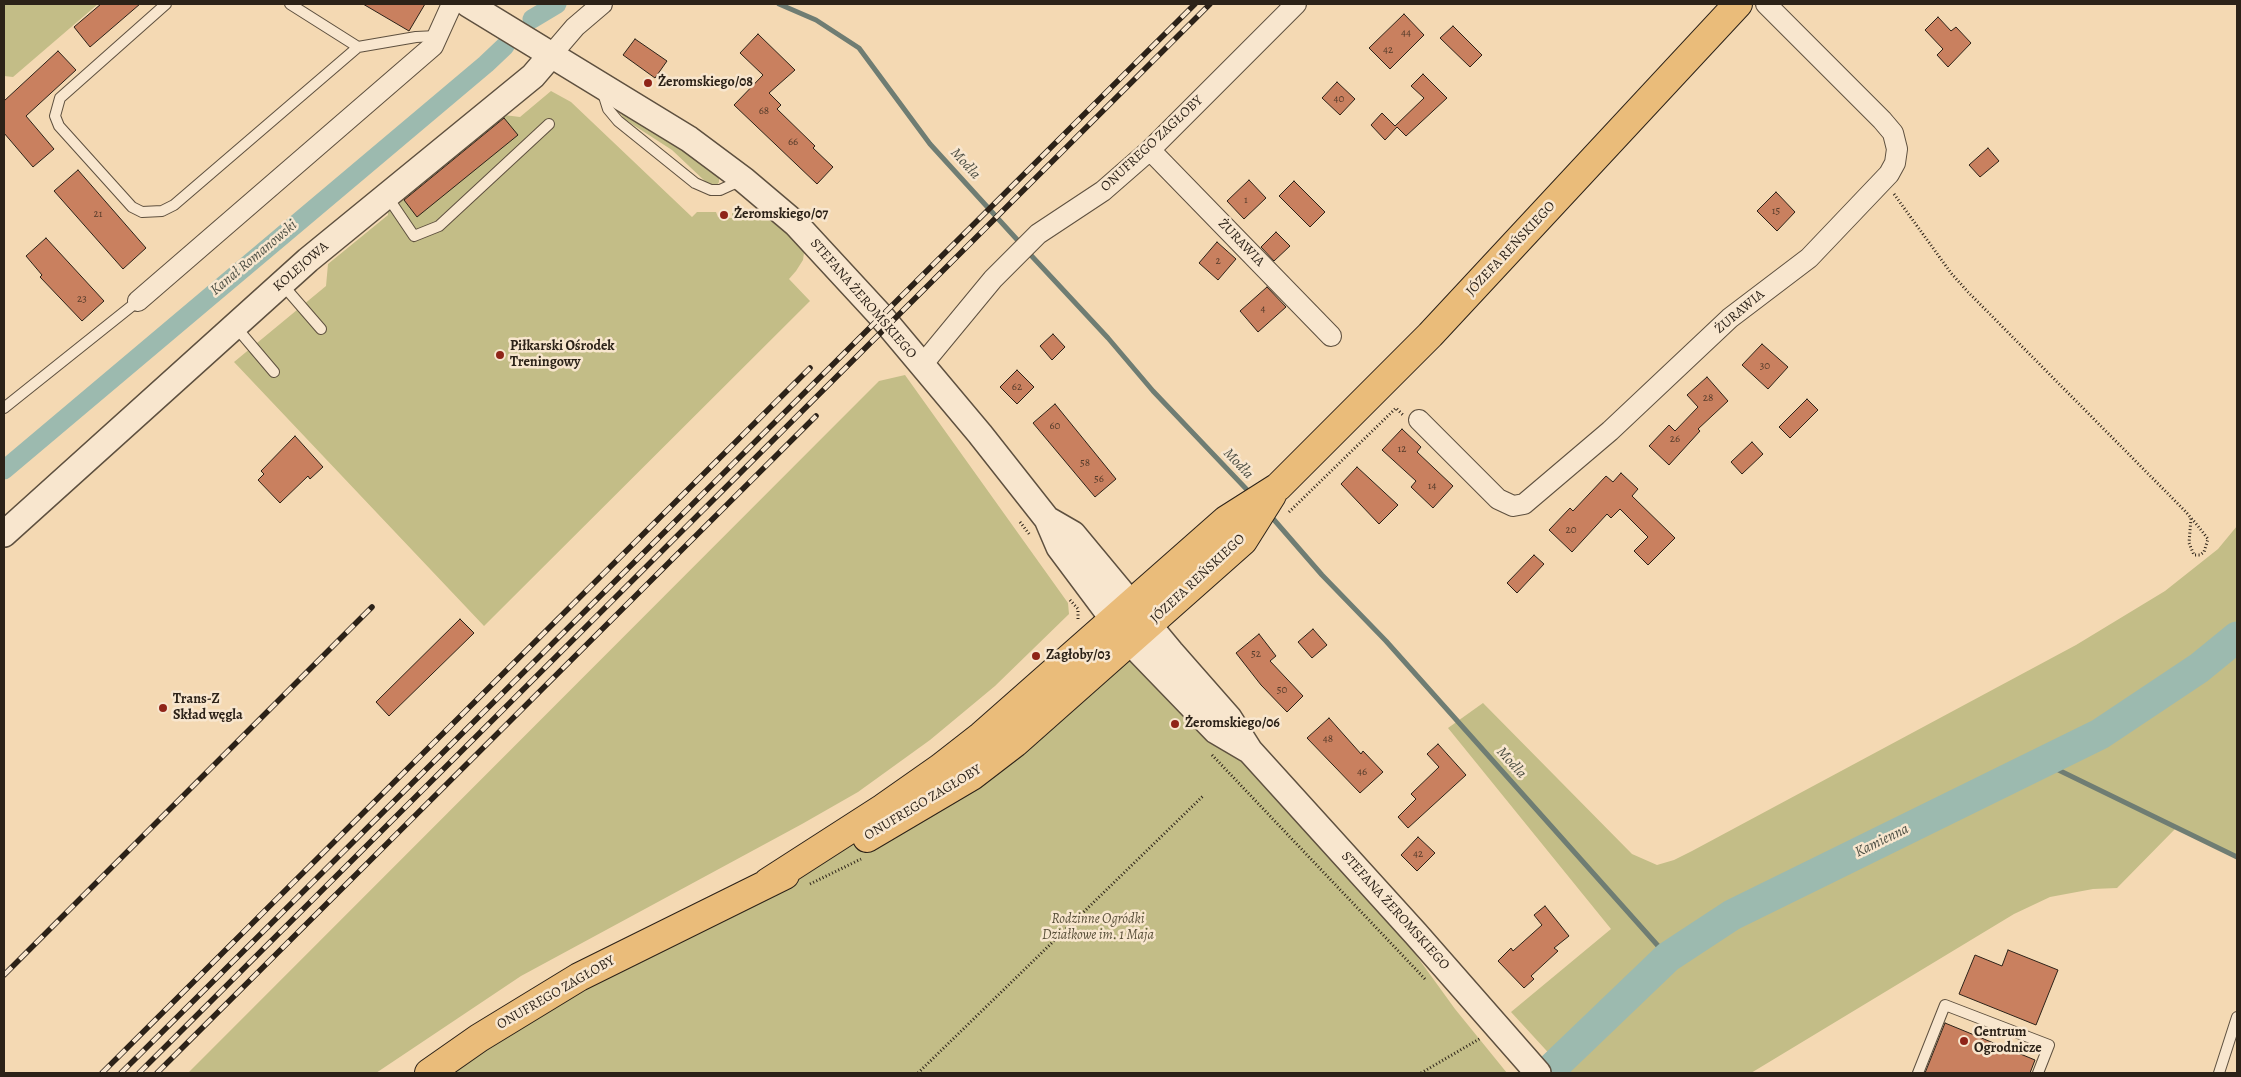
<!DOCTYPE html>
<html>
<head>
<meta charset="utf-8">
<style>
  body { margin:0 }
  #map { position:relative; width:2241px; height:1077px; overflow:hidden; background:#f4d9b3; font-family:Alegreya,serif }
  canvas { display:block }
  .frame { position:absolute; inset:0; border:5px solid #2c2218; pointer-events:none }
</style>
</head>
<body>
<div id="map">
<canvas width="2241" height="1077"></canvas>
<div class="frame"></div>
</div>
<script>
const ctx = document.querySelector('canvas').getContext('2d');
ctx.lineJoin = 'round';
function fill(path, color) { ctx.fillStyle = color; ctx.fill(path, 'evenodd'); }
const shape = rows => new Path2D(rows.map(r => 'M' + r).join(''));
function trace(path, color, width, dash) { ctx.strokeStyle = color; ctx.lineWidth = width; ctx.lineCap = dash ? 'butt' : 'round'; ctx.setLineDash(dash || []); ctx.stroke(path); }
function drawText(font, color, halo, rows, align = 'center') {
  ctx.font = font + ' Alegreya,serif'; ctx.lineWidth = 5; ctx.setLineDash([]); ctx.textBaseline = 'middle'; ctx.strokeStyle = halo; ctx.fillStyle = color; for (const [text, x, y, turn = 0] of rows) {
    ctx.save(); ctx.translate(x, y); ctx.rotate((+turn || 0) * Math.PI / 180); ctx.textAlign = isNaN(turn) ? turn : align; if (halo) ctx.strokeText(text, 0, 0); ctx.fillText(text, 0, 0); ctx.restore();
  }
}
const green = shape([
  [4,4,98,4,13,77,4,76],
  [551,91,571,102,692,217,697,212,716,212,718,217,732,218,732,213,749,213,758,220,765,213,797,242,804,253,803,260,796,271,789,279,810,301,484,626,234,362,326,286,328,264,388,215,388,210,504,115,520,117],
  [619,111,684,150,719,175,719,182,717,185,708,184,672,150,624,119],
  [905,375,1068,603,1069,614,995,686,930,740,858,792,802,824,521,976,376,1073,188,1073,879,381],
  [2237,526,2237,857,2177,827,2117,888,2093,889,2050,897,2014,914,1751,1073,1567,1073,1511,1012,1611,929,1448,728,1483,703,1632,854,1657,865,1674,860,1692,851,2076,645,2165,591,2218,549],
  [1130,642,1216,731,1400,933,1455,1009,1507,1073,429,1073,579,977,876,833]
]);
const stream = shape([
  [779,4,816,20,859,48,930,144,1022,245],
  [1027,251,1108,338,1153,391,1252,495],
  [1269,514,1322,575,1386,641,1668,957],
  [2042,762,2237,857]
]);
const canal = shape([
  [532,19,557,4],
  [4,470,486,64,505,46]
]);
const river = shape([
  [1547,1073,1668,957,1732,915,2100,734,2199,668,2237,637]
]);
const building = shape([
  [101,4,140,4,90,47,74,27,101,4],
  [363,4,425,4,409,31,363,4],
  [1404,14,1424,35,1390,69,1369,48,1404,14],
  [1938,17,1951,31,1956,27,1971,43,1948,67,1937,55,1943,49,1925,30,1938,17],
  [1453,26,1482,55,1470,67,1440,38,1453,26],
  [758,34,795,70,769,93,781,105,777,109,815,146,813,148,833,167,817,184,734,105,763,75,740,53,758,34],
  [635,39,667,61,655,78,623,55,635,39],
  [58,51,76,70,26,116,54,149,33,167,4,133,4,101,58,51],
  [1423,74,1447,98,1406,136,1397,127,1385,140,1371,125,1382,113,1395,126,1424,98,1411,86,1423,74],
  [1337,82,1355,99,1340,115,1322,98,1337,82],
  [504,118,518,135,417,217,404,200,504,118],
  [1988,148,1999,161,1980,177,1969,165,1988,148],
  [78,170,146,248,123,269,54,191,78,170],
  [1249,180,1266,198,1244,219,1227,201,1249,180],
  [1294,181,1325,212,1310,227,1279,196,1294,181],
  [1776,192,1795,212,1777,231,1757,211,1776,192],
  [1276,232,1290,246,1274,261,1261,247,1276,232],
  [46,238,104,301,82,321,40,277,42,275,26,256,46,238],
  [1217,242,1236,259,1218,280,1199,263,1217,242],
  [1267,287,1286,307,1258,332,1240,311,1267,287],
  [1053,334,1065,347,1052,360,1040,346,1053,334],
  [1762,344,1788,367,1768,389,1742,365,1762,344],
  [1017,370,1034,387,1017,404,1000,387,1017,370],
  [1707,377,1728,401,1698,429,1700,431,1669,465,1649,446,1669,425,1675,431,1698,407,1687,395,1707,377],
  [1807,399,1818,410,1790,438,1779,427,1807,399],
  [1055,404,1116,479,1095,497,1033,423,1055,404],
  [1402,429,1421,447,1417,452,1453,486,1433,508,1411,487,1416,481,1382,450,1402,429],
  [295,436,323,467,310,479,308,476,280,503,258,480,264,474,261,471,295,436],
  [1752,442,1763,454,1742,474,1731,462,1752,442],
  [1357,467,1398,505,1379,524,1341,484,1357,467],
  [1621,473,1638,489,1632,496,1675,538,1648,565,1634,551,1648,537,1620,509,1611,518,1607,514,1572,552,1549,530,1570,508,1573,511,1606,476,1613,482,1621,473],
  [1534,555,1544,564,1517,593,1507,583,1534,555],
  [460,619,474,633,389,716,376,702,460,619],
  [1313,629,1327,645,1312,658,1298,642,1313,629],
  [1259,634,1276,656,1270,661,1303,696,1287,712,1261,685,1236,653,1259,634],
  [1329,718,1361,754,1363,751,1383,772,1360,793,1307,738,1329,718],
  [1438,744,1466,775,1408,828,1398,817,1416,799,1411,794,1439,767,1427,754,1438,744],
  [1418,837,1435,853,1417,871,1401,855,1418,837],
  [1545,906,1569,936,1554,948,1558,951,1531,976,1534,979,1524,988,1498,961,1511,948,1513,951,1542,925,1534,915,1545,906],
  [2008,950,2058,970,2036,1025,1959,994,1975,955,2002,966,2008,950],
  [1945,1023,2035,1060,2030,1073,1925,1073,1945,1023]
]);
const path = shape([
  [1894,194,1951,273,1968,292,2185,511,2198,526,2208,539,2204,552,2200,555,2194,555,2189,543,2191,518],
  [1289,512,1396,408,1403,415],
  [1020,522,1030,535],
  [1070,600,1078,609,1078,621],
  [1212,755,1425,979],
  [810,884,861,859],
  [918,1073,1204,795],
  [1421,1073,1481,1038]
]);
const service = shape([
  [166,4,60,98,55,116,59,126,132,207,142,212,162,211,174,205,358,47],
  [290,4,358,47,416,37,437,36],
  [602,90,608,109,618,121,695,183,711,190,720,190,742,180],
  [387,196,414,236,439,226,549,124],
  [282,284,321,329],
  [235,326,274,372],
  [4,408,138,301],
  [1918,1073,1945,1005,2049,1045,2038,1073],
  [2219,1073,2237,1017]
]);
const minor = shape([
  [551,55,575,27,602,4],
  [1150,150,1331,336],
  [138,301,433,46,452,4],
  [922,365,993,279,1038,234,1103,191,1150,150,1296,4],
  [1419,420,1498,499,1513,506,1524,504,1610,431,1730,318,1809,258,1889,174,1895,163,1897,149,1893,133,1882,120,1766,4]
]);
const tertiary = shape([
  [468,4,689,139,744,180,796,224,881,316,980,434,1047,519,1059,547,1130,642,1216,731,1250,751],
  [1047,519,1073,534,1171,652,1229,718,1250,751,1416,934,1538,1073],
  [4,534,308,260,533,76,551,55]
]);
const primary = shape([
  [867,838,972,776,1015,743,1243,541,1272,495],
  [768,882,883,808,940,768,981,736,1226,520,1278,487,1430,335,1738,4],
  [429,1073,479,1038,579,977,785,875]
]);
const rail = shape([
  [4,975,372,607],
  [102,1073,810,368],
  [121,1073,1195,4],
  [139,1073,1210,4],
  [157,1073,816,416]
]);
const markers = [
  [648,83,5,"#8f2418"],
  [724,215,5,"#8f2418"],
  [500,355,5,"#8f2418"],
  [1036,656,5,"#8f2418"],
  [163,708,5,"#8f2418"],
  [1175,724,5,"#8f2418"],
  [1964,1041,5,"#8f2418"]
];
const numberNames = [
  ["44",1406,33],
  ["42",1388,50],
  ["40",1339,99],
  ["68",764,111],
  ["66",793,142],
  ["1",1246,200],
  ["15",1776,211],
  ["21",98,214],
  ["2",1218,261],
  ["23",82,299],
  ["4",1263,309],
  ["30",1765,366],
  ["62",1017,387],
  ["28",1708,398],
  ["60",1055,426],
  ["26",1675,439],
  ["12",1402,449],
  ["58",1085,463],
  ["56",1099,479],
  ["14",1432,486],
  ["20",1571,530],
  ["52",1256,654],
  ["50",1282,690],
  ["48",1328,739],
  ["46",1362,772],
  ["42",1418,854]
];
const poiNames = [
  ["Żeromskiego/08",658,83],
  ["Żeromskiego/07",734,215],
  ["Piłkarski Ośrodek",510,347],
  ["Treningowy",510,363],
  ["Zagłoby/03",1046,656],
  ["Trans-Z",173,700],
  ["Skład węgla",173,716],
  ["Żeromskiego/06",1185,724],
  ["Centrum",1974,1033],
  ["Ogrodnicze",1974,1049]
];
const streetNames = [
  ["ONUFREGO ZAGŁOBY",1152,144,-43],
  ["ŻURAWIA",1241,243,46],
  ["JÓZEFA REŃSKIEGO",1511,249,-47],
  ["KOLEJOWA",301,267,-41],
  ["STEFANA ŻEROMSKIEGO",863,299,49],
  ["ŻURAWIA",1740,312,-40],
  ["JÓZEFA REŃSKIEGO",1198,579,-43],
  ["ONUFREGO ZAGŁOBY",923,803,-31],
  ["STEFANA ŻEROMSKIEGO",1395,911,48],
  ["ONUFREGO ZAGŁOBY",556,993,-30]
];
const parkNames = [
  ["Rodzinne Ogródki",1098,920],
  ["Działkowe im. 1 Maja",1098,936]
];
const waterNames = [
  ["Modła",965,164,48],
  ["Kanał Romanowski",254,258,-40],
  ["Modła",1238,464,47],
  ["Modła",1511,763,48],
  ["Kamienna",1882,841,-26]
];
fill(green, '#c3bd87');
trace(stream, '#6f7d73', 5);
trace(canal, '#9cbaaf', 19);
trace(river, '#9cbaaf', 31);
fill(building, '#c9805f');
trace(building, '#2c2218', 1);
trace(service, '#5e503f', 12);
trace(minor, '#5e503f', 22);
trace(tertiary, '#5e503f', 28);
trace(primary, '#2c2218', 30);
trace(path, '#2c2218', 3, [1, 2.5]);
trace(service, '#f8e6ce', 10);
trace(minor, '#f8e6ce', 20);
trace(tertiary, '#f8e6ce', 25);
trace(primary, '#eabc7a', 28);
trace(rail, '#2c2218', 5.5);
trace(rail, '#f8e6ce', 4, [11]);
for (const [x, y, r, color] of markers) { const dot = new Path2D(); dot.arc(x, y, r, 0, 2 * Math.PI); ctx.fillStyle = color; ctx.fill(dot); trace(dot, '#f8e6ce', 2); }
drawText('11px', '#533a2a', null, numberNames);
drawText('bold 14px', '#2c2218', '#f8e6ce', poiNames, 'left');
drawText('14px', '#2c2218', '#f8e6ce', streetNames);
drawText('italic 14px', '#595039', '#f8e6ce', parkNames);
drawText('italic 15px', '#4e5045', '#f8e6ce', waterNames);
</script>
</body>
</html>
